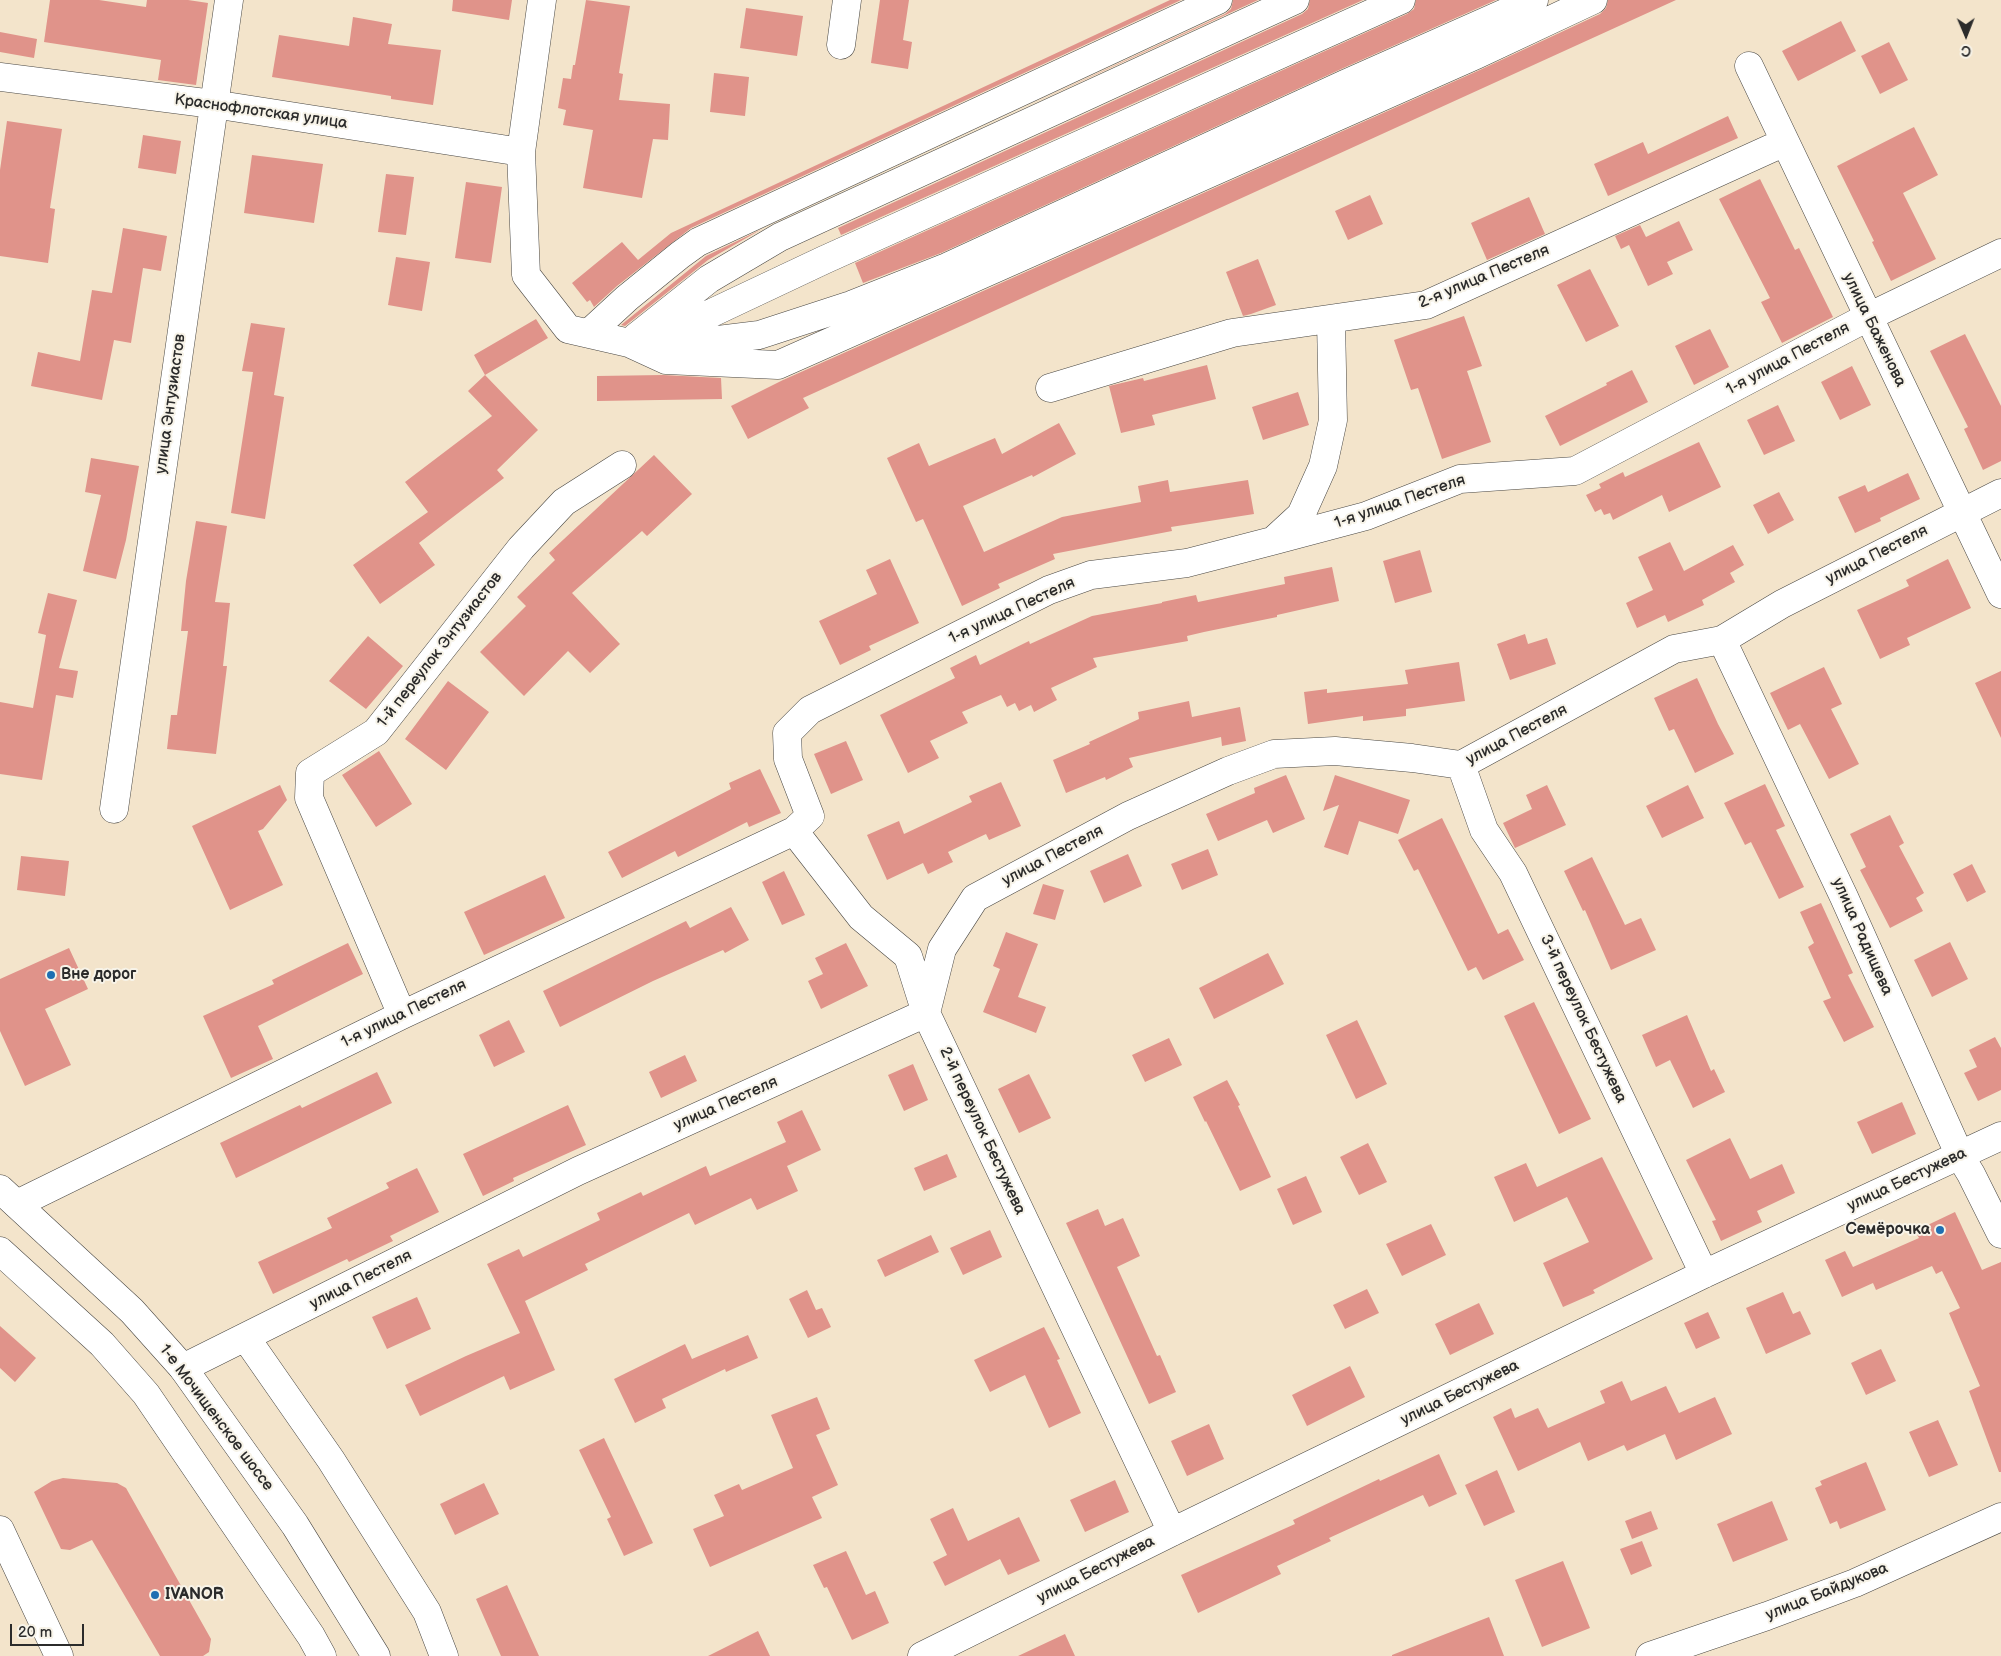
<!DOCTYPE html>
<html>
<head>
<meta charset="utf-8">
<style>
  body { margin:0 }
  #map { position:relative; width:2001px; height:1656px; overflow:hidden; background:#f3e4cb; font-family:"Balsamiq Sans",sans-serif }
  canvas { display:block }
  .north { position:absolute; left:1941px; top:10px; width:50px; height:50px; -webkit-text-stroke:4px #f7f3e8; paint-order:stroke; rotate:179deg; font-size:14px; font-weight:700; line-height:20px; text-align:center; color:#2b2b2b }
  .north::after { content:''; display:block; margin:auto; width:18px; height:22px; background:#2b2b2b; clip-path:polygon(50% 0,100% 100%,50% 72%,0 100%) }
  .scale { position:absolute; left:10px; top:1624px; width:74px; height:22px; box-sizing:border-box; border:2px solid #2b2b2b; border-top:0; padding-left:6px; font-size:15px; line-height:18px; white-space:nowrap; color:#2b2b2b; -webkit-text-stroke:4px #f7f3e8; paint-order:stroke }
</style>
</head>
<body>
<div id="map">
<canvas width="2001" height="1656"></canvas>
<div class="north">С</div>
<div class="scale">20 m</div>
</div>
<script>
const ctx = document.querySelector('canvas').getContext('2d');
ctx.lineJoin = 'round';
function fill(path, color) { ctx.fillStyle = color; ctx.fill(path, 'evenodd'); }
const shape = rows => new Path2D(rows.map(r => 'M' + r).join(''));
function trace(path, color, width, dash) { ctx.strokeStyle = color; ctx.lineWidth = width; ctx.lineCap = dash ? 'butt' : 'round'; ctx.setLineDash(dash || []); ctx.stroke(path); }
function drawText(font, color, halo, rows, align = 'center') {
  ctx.font = font + ' "Balsamiq Sans",sans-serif'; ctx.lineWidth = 4; ctx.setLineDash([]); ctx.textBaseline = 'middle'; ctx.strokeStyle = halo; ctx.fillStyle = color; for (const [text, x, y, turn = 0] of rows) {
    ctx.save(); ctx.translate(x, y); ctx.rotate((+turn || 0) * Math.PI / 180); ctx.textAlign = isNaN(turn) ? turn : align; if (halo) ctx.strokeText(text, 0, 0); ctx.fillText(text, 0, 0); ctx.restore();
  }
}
const building = shape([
  [50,0,99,0,146,7,147,0,188,0,208,3,196,85,158,80,161,60,44,42],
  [453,0,512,0,509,20,452,11],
  [586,0,630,6,619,73,623,74,619,100,670,104,668,140,653,139,642,198,583,188,593,130,563,125,566,110,558,108,563,78,571,79,573,65,575,65],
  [880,0,909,0,903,40,912,42,908,69,871,63],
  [1170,0,1181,0,691,228,617,286,594,307,590,300,587,302,572,283,622,242,638,260,671,233],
  [1233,0,1258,0,1025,107,1225,14,1231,9],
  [1310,0,1363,0,841,235,838,228,1302,14,1308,9],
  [1416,0,1496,0,1339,70,941,253,863,283,855,263,1407,14,1414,9],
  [1608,0,1676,0,803,398,809,408,748,439,731,406,783,380,1482,69,1600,14,1606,8],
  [746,8,803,16,797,56,740,48],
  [353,17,392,24,388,44,441,50,433,105,391,99,391,96,272,77,279,35,349,46],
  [1841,21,1856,51,1798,81,1782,51],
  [0,32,37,39,34,58,0,52],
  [1889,42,1908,80,1880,94,1861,56],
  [714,73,749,77,745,116,710,112],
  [1728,116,1738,138,1608,196,1594,164,1643,142,1648,154],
  [7,121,62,129,50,208,55,209,48,263,0,256,0,170],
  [1914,127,1938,175,1903,193,1936,259,1891,281,1872,242,1874,241,1837,166],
  [143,135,181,141,176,174,138,168],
  [252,155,323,164,314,223,244,213],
  [386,174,414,177,406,235,378,232],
  [1760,179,1795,250,1799,248,1833,317,1782,343,1761,302,1770,298,1719,199],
  [466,182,502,187,491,263,455,258],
  [1370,195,1383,224,1348,240,1335,211],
  [1529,197,1545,234,1487,260,1471,223],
  [1679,221,1693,250,1667,262,1673,274,1648,286,1629,245,1621,249,1615,236,1640,225,1646,237],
  [123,228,167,236,161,271,143,268,131,343,114,340,102,400,31,386,38,352,80,361,92,290,112,293],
  [762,229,708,260,625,326,621,325,706,256],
  [396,257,430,262,422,311,388,305],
  [1258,259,1276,305,1251,314,1243,316,1226,272],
  [1590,269,1619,326,1586,342,1557,285],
  [1464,316,1482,366,1467,371,1491,442,1442,459,1418,388,1411,390,1394,340],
  [536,319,548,338,485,375,474,355],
  [251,323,285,328,274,395,284,397,265,519,231,513,253,372,242,371],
  [1710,329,1729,367,1694,385,1675,346],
  [1965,334,2001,406,2001,461,1983,470,1964,429,1968,427,1930,351],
  [1207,365,1216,399,1152,415,1155,425,1121,433,1109,386,1143,378,1144,381],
  [1852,366,1871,405,1840,420,1821,382],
  [1632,370,1648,402,1560,446,1545,416,1607,385,1606,383],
  [485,375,538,430,497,470,504,478,419,543,435,565,380,604,353,565,428,512,405,482,492,416,468,391],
  [663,375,721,378,722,399,597,401,597,376],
  [1298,392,1309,425,1263,440,1252,407],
  [1778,405,1795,441,1764,455,1747,420],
  [1059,423,1076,454,1033,477,1032,475,963,506,984,552,1062,517,1141,502,1138,486,1168,480,1170,492,1248,480,1254,514,1171,527,1172,531,1053,554,1055,559,998,584,1000,588,962,606,923,519,916,522,887,458,919,443,929,466,995,438,1002,454],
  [1699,442,1721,487,1669,512,1662,495,1613,520,1610,513,1604,515,1601,509,1595,512,1586,495,1601,488,1599,484,1623,472,1625,477],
  [654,455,692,494,647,536,642,531,572,593,620,644,590,673,568,651,524,696,480,652,526,606,517,597,555,560,549,553],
  [91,458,139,466,126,540,116,579,83,571,101,495,85,492],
  [1908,473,1920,499,1880,518,1881,521,1855,533,1838,497,1865,485,1868,492],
  [1779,492,1794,520,1768,534,1753,505],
  [196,521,227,526,215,602,230,603,223,666,227,666,216,754,167,749,171,715,177,715,188,631,181,631,186,581],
  [1670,542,1684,571,1733,545,1744,565,1730,573,1735,582,1702,600,1704,605,1668,622,1665,615,1637,628,1626,603,1653,590,1638,557],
  [1420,550,1432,592,1395,603,1383,561],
  [890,559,919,623,869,646,871,650,840,665,819,621,877,594,866,570],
  [1948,559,1971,608,1907,638,1910,645,1880,659,1857,610,1909,586,1906,580],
  [1332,567,1339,601,1277,615,1277,617,1204,632,1187,636,1188,641,1093,658,1097,667,1051,688,1057,700,1034,712,1031,705,1019,711,1015,703,1007,707,1001,695,962,712,968,723,930,741,939,758,908,773,880,715,955,678,950,668,976,655,980,665,1029,641,1030,644,1092,616,1162,603,1162,602,1196,595,1198,602,1285,584,1284,577],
  [48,593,77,600,59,668,78,671,73,698,56,695,42,780,0,774,0,702,33,708,46,635,38,633],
  [1525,634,1528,644,1547,638,1556,664,1510,680,1497,644],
  [368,636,403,666,366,709,329,681],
  [1459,662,1465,701,1406,709,1406,716,1363,721,1363,716,1308,724,1304,692,1327,689,1327,693,1408,684,1405,670],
  [1824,667,1842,704,1831,709,1859,764,1829,779,1800,724,1788,730,1770,693],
  [2001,671,2001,738,1975,683],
  [1697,678,1718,724,1734,754,1695,773,1674,729,1669,731,1654,698],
  [448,681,489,712,446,770,405,739],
  [1189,701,1192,717,1240,707,1246,741,1222,746,1221,737,1129,758,1133,767,1106,780,1105,777,1066,793,1053,760,1090,744,1089,742,1139,719,1138,712],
  [846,741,863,780,831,794,814,754],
  [379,751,412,804,376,827,342,775],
  [760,769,781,813,749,827,747,822,678,857,675,851,622,878,608,852,731,789,729,783],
  [1286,775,1305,819,1273,833,1267,820,1218,841,1206,814,1255,793,1254,788],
  [1335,775,1410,800,1398,834,1359,821,1348,855,1324,847,1339,805,1323,811],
  [1001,782,1021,826,989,840,986,834,948,852,953,862,928,874,923,863,887,880,867,835,899,821,904,834,972,802,969,796],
  [1765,784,1785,826,1776,830,1804,887,1779,899,1751,842,1745,845,1724,803],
  [280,785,287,800,263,829,258,831,283,885,230,910,192,826],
  [1547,785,1566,825,1515,848,1503,823,1532,809,1526,795],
  [1688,785,1704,818,1662,838,1646,806],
  [1890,815,1904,843,1899,846,1924,893,1916,898,1923,911,1890,928,1860,870,1866,867,1850,834],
  [1442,818,1498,934,1508,929,1524,960,1483,980,1476,967,1468,971,1418,869,1414,871,1398,840],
  [1208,849,1218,875,1182,890,1171,864],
  [1128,854,1142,886,1104,903,1090,871],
  [21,856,69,861,65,896,17,890],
  [1592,857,1625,925,1641,918,1656,950,1611,970,1585,910,1583,911,1564,871],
  [1972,864,1986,892,1967,902,1953,874],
  [784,871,805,915,782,925,762,882],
  [545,875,565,918,484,955,464,912],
  [1043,884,1064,890,1055,920,1033,914],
  [1821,903,1853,973,1848,975,1874,1027,1844,1042,1823,1001,1831,998,1808,947,1814,943,1800,912],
  [731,907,749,940,725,953,723,950,653,981,560,1027,543,991,686,921,690,928],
  [1006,932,1038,944,1018,997,1046,1007,1036,1033,983,1012,1000,969,993,966],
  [1950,942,1968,979,1932,997,1914,960],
  [348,943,363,974,258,1026,273,1059,231,1078,203,1016,274,984,272,980],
  [846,943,868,986,821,1009,808,981,823,974,815,958],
  [69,948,88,989,45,1009,71,1065,25,1086,0,1031,0,979],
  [1268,953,1284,984,1214,1019,1199,988],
  [1534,1002,1591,1119,1559,1134,1504,1016],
  [1687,1015,1711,1071,1714,1069,1725,1092,1693,1108,1670,1060,1656,1067,1642,1035],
  [509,1020,525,1052,494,1067,479,1035],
  [1357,1020,1387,1084,1356,1099,1326,1035],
  [1995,1037,2001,1048,2001,1090,1978,1101,1964,1073,1977,1067,1969,1050],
  [1169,1038,1182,1065,1145,1082,1132,1055],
  [685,1055,697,1081,661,1098,649,1072],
  [913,1064,928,1100,904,1111,888,1075],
  [377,1072,392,1103,236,1178,220,1143,300,1105,302,1108],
  [1029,1074,1051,1118,1019,1133,998,1089],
  [1227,1080,1240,1105,1238,1106,1271,1177,1240,1191,1206,1121,1205,1122,1193,1097],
  [1902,1102,1916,1134,1872,1154,1857,1122],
  [568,1105,586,1145,513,1178,514,1181,483,1196,463,1154],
  [802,1110,821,1150,787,1166,798,1191,757,1210,751,1198,695,1225,689,1213,585,1264,588,1270,525,1301,555,1370,510,1390,504,1376,420,1416,405,1385,466,1356,520,1333,487,1264,519,1249,523,1257,600,1220,597,1213,641,1192,643,1196,706,1166,710,1176,786,1142,777,1122],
  [1730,1138,1750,1179,1782,1164,1795,1193,1757,1211,1762,1222,1721,1241,1712,1221,1716,1220,1686,1160],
  [1368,1143,1387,1182,1359,1195,1340,1157],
  [947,1154,957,1177,924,1191,914,1168],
  [1602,1157,1653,1259,1593,1290,1595,1293,1563,1307,1543,1263,1589,1242,1567,1197,1514,1222,1494,1177,1526,1163,1537,1187],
  [417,1168,439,1212,390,1236,393,1241,349,1262,347,1259,273,1294,258,1262,332,1228,327,1218,389,1188,386,1183],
  [1306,1176,1322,1212,1293,1225,1277,1189],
  [1098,1209,1105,1226,1123,1218,1140,1256,1117,1267,1157,1356,1160,1355,1176,1392,1149,1404,1066,1223],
  [1955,1212,1982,1270,2001,1262,2001,1472,1999,1472,1969,1391,1980,1386,1949,1313,1960,1308,1942,1271,1936,1274,1932,1266,1876,1290,1873,1283,1842,1297,1825,1260,1845,1251,1853,1267,1919,1238,1915,1231],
  [1431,1224,1446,1255,1402,1276,1386,1244],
  [990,1230,1002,1257,963,1275,950,1248],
  [931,1235,939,1252,885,1277,877,1260],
  [1367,1289,1379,1313,1345,1329,1333,1305],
  [807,1290,816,1310,822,1308,831,1327,808,1338,789,1299],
  [1783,1292,1793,1314,1800,1311,1811,1334,1766,1354,1746,1308],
  [417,1297,431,1329,387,1349,372,1317],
  [1479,1303,1494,1334,1450,1355,1435,1324],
  [1708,1312,1720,1338,1696,1349,1684,1323],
  [0,1326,36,1358,15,1382,0,1368],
  [1044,1327,1060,1359,1057,1360,1081,1413,1049,1428,1025,1375,990,1392,974,1360],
  [748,1335,758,1358,726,1372,725,1369,662,1399,666,1408,635,1423,614,1379,685,1344,692,1359],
  [1881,1349,1896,1381,1866,1395,1851,1363],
  [1350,1366,1365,1397,1307,1426,1292,1395],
  [1622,1381,1631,1401,1666,1386,1679,1413,1715,1397,1732,1434,1676,1460,1665,1434,1627,1451,1624,1445,1588,1461,1580,1442,1518,1471,1493,1417,1511,1408,1515,1418,1538,1408,1548,1428,1605,1403,1600,1391],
  [817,1397,830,1429,816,1435,838,1485,812,1497,822,1518,710,1567,693,1529,724,1516,714,1495,739,1484,742,1490,793,1468,771,1415],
  [1938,1420,1958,1465,1929,1477,1909,1432],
  [1209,1424,1224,1459,1187,1476,1171,1441],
  [604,1438,653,1543,624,1556,607,1519,611,1517,579,1450],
  [1439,1454,1457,1494,1429,1507,1423,1495,1329,1538,1331,1541,1277,1566,1281,1574,1198,1613,1181,1575,1295,1524,1293,1520,1379,1479,1380,1481],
  [1866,1462,1886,1510,1840,1529,1837,1521,1830,1524,1815,1488,1822,1485,1820,1481],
  [1497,1470,1515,1512,1484,1526,1465,1485],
  [63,1478,117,1483,126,1488,211,1639,209,1652,203,1656,160,1656,92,1540,70,1550,61,1549,34,1492,52,1481],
  [1115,1480,1129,1512,1085,1532,1070,1500],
  [484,1483,499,1514,455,1535,440,1504],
  [1772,1501,1788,1540,1733,1562,1717,1524],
  [953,1508,968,1541,1019,1517,1040,1561,1008,1575,1000,1559,945,1586,933,1562,947,1555,930,1519],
  [1651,1511,1658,1529,1632,1539,1625,1521],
  [1642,1541,1652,1566,1631,1575,1620,1549],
  [846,1551,866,1595,875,1591,889,1623,852,1640,827,1587,824,1588,813,1565],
  [1563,1561,1590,1628,1542,1647,1515,1580],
  [507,1585,539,1656,501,1656,476,1599],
  [1489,1617,1504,1656,1392,1656,1392,1655],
  [758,1631,770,1656,708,1656],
  [1065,1634,1075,1656,1018,1656]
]);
const minor = shape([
  [542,0,521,152,526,275,568,329,629,343,666,360,778,365,1476,55,1593,0],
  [841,45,847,0],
  [1749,66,2001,594],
  [0,77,213,104,521,152],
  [589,333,627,298,680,255,698,242,1218,0],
  [665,335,824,260,1401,0],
  [663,336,718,340,759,335,851,305,947,267,1345,84,1534,0],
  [636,337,709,279,780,237,1295,0],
  [1050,388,1232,333,1426,305,1785,142],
  [1275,539,1301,515,1323,466,1333,420,1331,320],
  [1722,640,1844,897,1960,1156,1971,1174,2001,1234],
  [1461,765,1484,830,1513,873,1704,1274],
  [114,809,229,0],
  [402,1015,309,798,310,773,376,732,521,548,564,502,622,465],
  [17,1204,402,1015,794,831],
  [246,1338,331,1460,427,1612,444,1656],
  [183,1368,578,1171,926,1013,942,949,975,898,1128,816,1228,771,1274,754,1335,751,1412,758,1461,765,1674,649,1722,640,1782,604,2001,493],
  [0,1530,59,1656],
  [1172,1532,926,1013,908,956,861,917,794,831,810,816,788,759,787,733,810,710,1049,590,1091,575,1187,563,1272,541,1366,516,1460,479,1575,471,1868,317,2001,253],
  [922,1656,1172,1532,1704,1274,2001,1136],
  [1650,1656,1767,1616,1855,1583,2001,1517]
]);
const major = shape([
  [0,1189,132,1311,183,1368,295,1525,376,1656],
  [0,1251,102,1344,146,1394,311,1636,322,1656]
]);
const markers = [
  [51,975,5,"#1f6fb2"],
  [1940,1230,5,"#1f6fb2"],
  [155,1595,5,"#1f6fb2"]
];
const streetNames = [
  ["Краснофлотская улица",261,112,8],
  ["2-я улица Пестеля",1484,277,-23],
  ["улица Баженова",1874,330,64],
  ["1-я улица Пестеля",1788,359,-28],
  ["улица Энтузиастов",171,404,-82],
  ["1-я улица Пестеля",1400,502,-19],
  ["улица Пестеля",1877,555,-27],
  ["1-я улица Пестеля",1012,611,-25],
  ["1-й переулок Энтузиастов",440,650,-52],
  ["улица Пестеля",1517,735,-28],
  ["улица Пестеля",1053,856,-28],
  ["улица Радищева",1862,937,66],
  ["1-я улица Пестеля",404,1014,-26],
  ["3-й переулок Бестужева",1583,1019,65],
  ["улица Пестеля",726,1104,-24],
  ["2-й переулок Бестужева",982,1131,65],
  ["улица Бестужева",1907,1180,-25],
  ["улица Пестеля",361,1280,-27],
  ["улица Бестужева",1460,1393,-26],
  ["1-е Мочищенское шоссе",216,1418,53],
  ["улица Бестужева",1096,1570,-27],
  ["улица Байдукова",1827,1592,-22]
];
const poiNames = [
  ["Вне дорог",61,975],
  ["Семёрочка",1930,1230,"right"],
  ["IVANOR",165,1595]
];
fill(building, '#e0938a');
trace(minor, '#494743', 29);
trace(major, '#494743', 29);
trace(minor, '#fff', 28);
trace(major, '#fff', 28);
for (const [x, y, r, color] of markers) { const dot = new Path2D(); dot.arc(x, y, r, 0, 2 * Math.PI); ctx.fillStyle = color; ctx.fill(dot); trace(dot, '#f7f3e8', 2); }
drawText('16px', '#2b2b2b', '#f7f3e8', streetNames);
drawText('bold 16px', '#2b2b2b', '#f7f3e8', poiNames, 'left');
</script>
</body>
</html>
